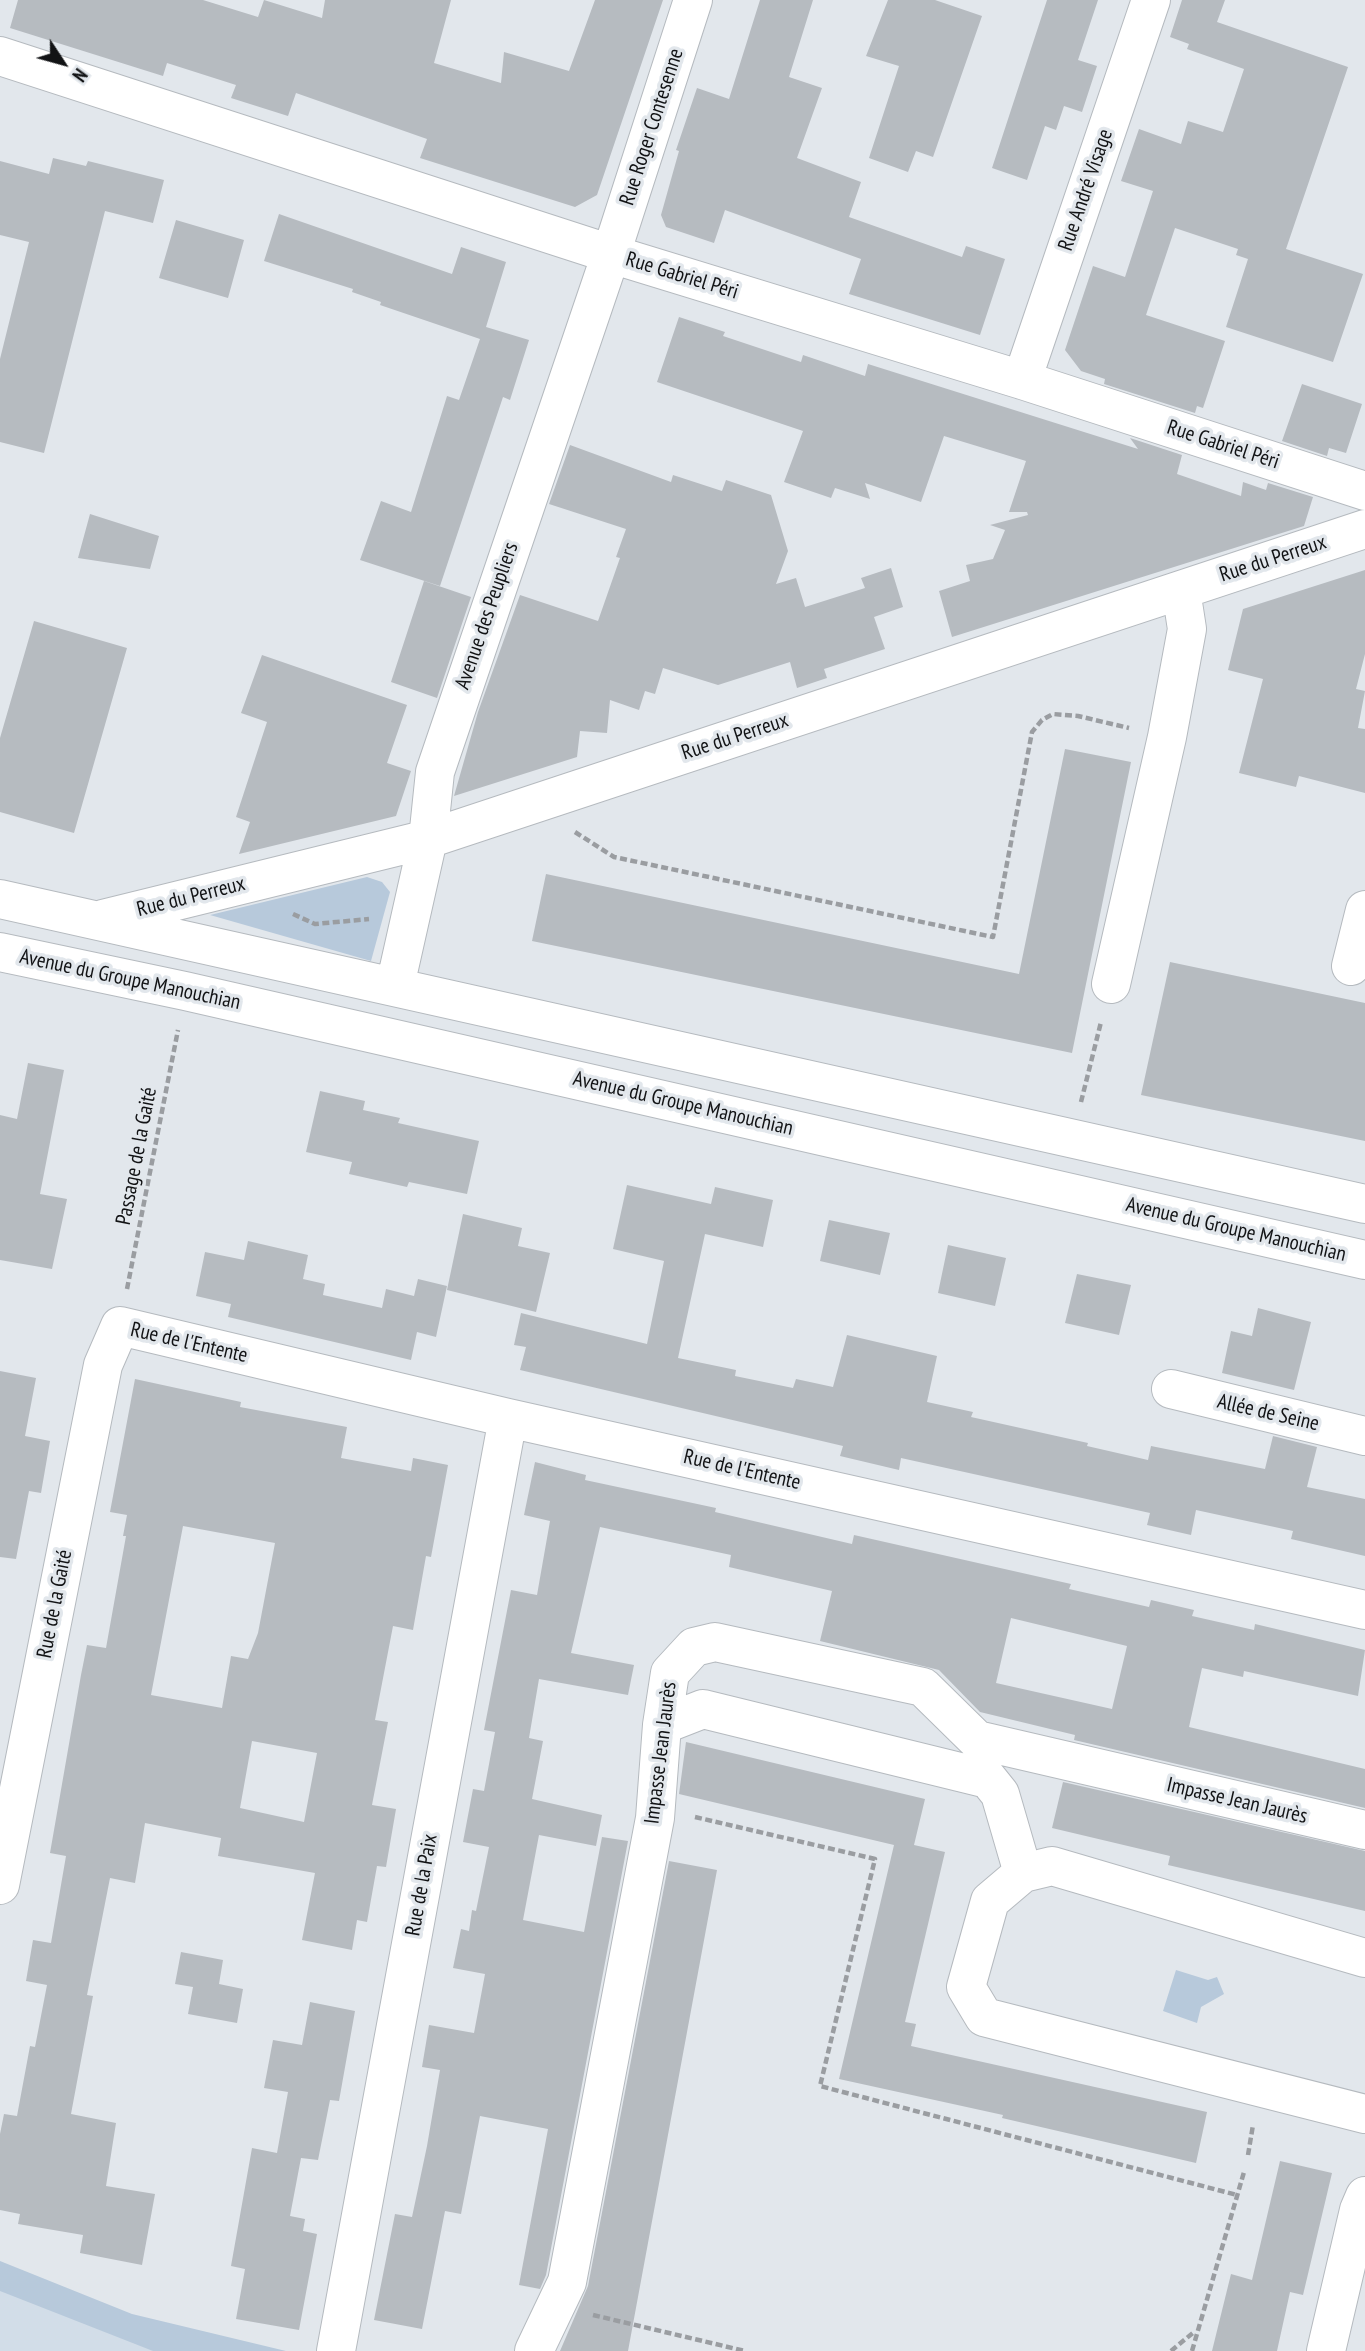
<!DOCTYPE html>
<html>
<head>
<meta charset="utf-8">
<style>
  body { margin:0 }
  #map { position:relative; width:1365px; height:2351px; overflow:hidden; background:#e2e7ec; font-family:"PT Sans Narrow",sans-serif }
  canvas { display:block }
  .north { position:absolute; left:28px; top:28px; width:70px; height:70px; -webkit-text-stroke:5px #e2e7ec; paint-order:stroke; rotate:126deg; font-size:19px; font-weight:700; line-height:28px; text-align:center; color:#121315 }
  .north::after { content:''; display:block; margin:auto; width:24px; height:32px; background:#121315; clip-path:polygon(50% 0,100% 100%,50% 72%,0 100%) }
</style>
</head>
<body>
<div id="map">
<canvas width="1365" height="2351"></canvas>
<div class="north">N</div>
</div>
<script>
const ctx = document.querySelector('canvas').getContext('2d');
ctx.lineJoin = 'round';
function fill(path, color) { ctx.fillStyle = color; ctx.fill(path, 'evenodd'); }
const shape = rows => new Path2D(rows.map(r => 'M' + r).join(''));
function trace(path, color, width, dash) { ctx.strokeStyle = color; ctx.lineWidth = width; ctx.lineCap = dash ? 'butt' : 'round'; ctx.setLineDash(dash || []); ctx.stroke(path); }
function drawText(font, color, halo, rows, align = 'center') {
  ctx.font = font + ' "PT Sans Narrow",sans-serif'; ctx.lineWidth = 7; ctx.setLineDash([]); ctx.textBaseline = 'middle'; ctx.strokeStyle = halo; ctx.fillStyle = color; for (const [text, x, y, turn = 0] of rows) {
    ctx.save(); ctx.translate(x, y); ctx.rotate((+turn || 0) * Math.PI / 180); ctx.textAlign = isNaN(turn) ? turn : align; if (halo) ctx.strokeText(text, 0, 0); ctx.fillText(text, 0, 0); ctx.restore();
  }
}
const built = shape([
  [0,2266,203,2351,0,2351]
]);
const green = shape([
  [367,877,382,882,390,892,371,961,210,915],
  [1176,1970,1208,1980,1217,1977,1224,1994,1201,2007,1197,2023,1163,2011],
  [0,2261,132,2314,286,2351,153,2351,0,2291]
]);
const building = shape([
  [18,0,203,0,258,17,264,0,322,18,325,0,451,0,434,63,501,83,504,52,569,71,595,0,663,0,597,195,575,207,420,158,427,139,296,93,288,116,231,98,236,85,167,63,163,76,10,28],
  [760,0,813,0,789,77,822,88,797,158,861,182,849,217,962,257,966,246,1005,259,980,335,849,294,861,259,725,210,714,243,666,227,661,215,679,151,676,150,697,88,729,99],
  [888,0,935,0,982,16,933,157,916,151,908,172,869,158,899,66,866,56],
  [1047,0,1098,0,1078,60,1097,66,1082,112,1064,106,1056,130,1045,126,1027,180,992,168],
  [1182,0,1225,0,1217,22,1348,67,1286,249,1363,274,1333,362,1226,327,1248,259,1236,255,1238,249,1175,228,1146,315,1225,341,1203,408,1197,406,1195,413,1104,384,1105,379,1081,371,1065,350,1093,266,1125,277,1153,191,1121,181,1139,129,1181,144,1188,121,1223,132,1244,69,1187,49,1189,44,1170,37],
  [53,158,86,166,88,161,164,180,153,223,105,211,44,453,0,442,0,359,29,242,0,235,0,161,49,174],
  [279,214,452,274,461,247,506,262,486,327,529,340,510,400,503,397,440,586,360,560,381,501,411,512,447,396,459,400,480,339,380,305,381,302,352,292,353,289,264,261],
  [176,220,244,240,228,298,159,278],
  [679,317,725,332,723,336,801,362,803,355,865,376,868,364,1138,449,1130,438,1182,455,1177,474,1241,496,1243,482,1266,490,1268,483,1313,497,1304,526,952,637,939,591,970,581,966,565,993,559,1005,530,990,525,1028,515,1027,512,1009,512,1026,461,944,436,921,502,865,483,870,499,835,488,831,498,784,482,803,431,657,382],
  [1302,384,1362,404,1346,453,1329,448,1327,456,1282,441],
  [570,445,671,482,673,475,722,491,726,480,771,495,788,551,776,584,796,578,805,607,865,588,861,578,891,568,903,607,874,617,885,649,824,669,827,678,797,688,790,662,718,685,663,668,655,694,645,691,639,710,610,700,607,733,580,731,577,757,454,796,478,712,520,595,598,621,620,558,616,557,626,529,549,504],
  [90,514,159,536,150,569,78,558],
  [1365,570,1365,654,1356,689,1365,691,1358,728,1365,729,1365,793,1299,776,1296,787,1239,773,1263,679,1228,670,1243,609],
  [424,581,471,597,437,698,391,682],
  [34,621,127,648,74,833,0,812,0,738],
  [262,655,407,705,387,763,411,771,396,816,239,854,250,822,236,817,267,722,241,713],
  [1065,749,1131,762,1072,1053,532,941,546,874,1019,974],
  [1170,962,1365,1003,1365,1141,1141,1095],
  [28,1063,64,1070,40,1194,67,1199,52,1269,0,1260,0,1115,17,1119],
  [320,1091,365,1101,363,1110,400,1118,398,1123,479,1141,467,1194,409,1182,407,1187,349,1174,352,1162,306,1152],
  [627,1185,711,1204,715,1187,773,1200,763,1247,705,1234,678,1358,736,1370,735,1376,793,1388,796,1379,833,1387,847,1335,937,1356,927,1402,973,1412,971,1417,1088,1443,1087,1446,1148,1460,1151,1446,1265,1469,1273,1436,1317,1447,1307,1487,1365,1499,1365,1556,1291,1539,1293,1531,1196,1510,1191,1535,1147,1525,1150,1513,901,1458,899,1470,840,1456,843,1446,520,1370,526,1347,514,1345,521,1313,647,1344,664,1261,613,1249],
  [463,1214,522,1228,518,1246,550,1253,536,1312,447,1290],
  [829,1220,890,1233,880,1275,820,1261],
  [248,1241,308,1255,303,1279,325,1284,323,1295,382,1308,386,1289,414,1296,418,1279,447,1286,436,1337,417,1332,411,1360,228,1317,231,1304,196,1296,205,1252,244,1260],
  [948,1245,1006,1258,995,1306,938,1293],
  [1077,1274,1131,1285,1119,1335,1065,1323],
  [1258,1308,1311,1322,1294,1390,1222,1373,1231,1331,1252,1336],
  [0,1371,36,1378,25,1436,50,1441,41,1493,29,1491,16,1559,0,1557],
  [135,1379,241,1402,240,1407,347,1427,341,1458,411,1471,413,1458,448,1465,431,1557,426,1556,413,1630,393,1626,375,1720,388,1722,372,1805,396,1809,386,1867,377,1866,367,1922,357,1920,352,1950,302,1940,315,1873,218,1856,221,1838,145,1823,135,1883,110,1878,87,1995,93,1996,71,2114,116,2123,106,2186,155,2194,142,2265,80,2253,83,2235,18,2224,20,2214,0,2210,0,2134,4,2114,17,2116,30,2046,35,2047,47,1985,26,1981,33,1940,51,1943,66,1856,50,1853,81,1675,87,1645,106,1648,126,1536,123,1536,127,1515,110,1512],
  [183,1526,275,1543,258,1633,248,1659,231,1656,222,1708,151,1695],
  [252,1741,317,1753,304,1822,240,1808],
  [535,1462,586,1475,585,1480,716,1508,715,1512,852,1544,854,1535,1071,1584,1069,1589,1149,1607,1151,1600,1194,1610,1192,1616,1254,1630,1255,1624,1365,1650,1358,1696,1244,1671,1243,1677,1202,1668,1189,1727,1365,1769,1365,1808,1074,1740,1075,1735,980,1712,939,1670,820,1641,832,1591,729,1567,731,1555,600,1527,571,1653,634,1665,628,1695,539,1679,529,1738,543,1741,532,1799,602,1815,596,1846,539,1835,523,1920,584,1932,602,1837,628,1841,546,2275,540,2289,519,2285,548,2129,480,2116,461,2214,445,2211,422,2329,374,2320,395,2214,412,2217,427,2146,440,2070,422,2067,429,2025,474,2033,485,1974,453,1968,461,1929,469,1931,472,1910,476,1911,489,1847,463,1842,473,1789,484,1791,495,1732,484,1730,511,1590,537,1595,550,1521,524,1515],
  [1011,1618,1127,1646,1112,1709,996,1683],
  [686,1742,925,1799,914,1845,945,1852,905,2022,916,2024,911,2046,1207,2112,1196,2163,1002,2118,1003,2115,839,2079,894,1845,679,1794],
  [1063,1782,1365,1851,1365,1911,1168,1865,1170,1856,1052,1828],
  [669,1861,717,1870,628,2351,560,2351,588,2286],
  [181,1952,223,1960,219,1984,243,1989,237,2023,188,2014,193,1987,175,1984],
  [310,2002,355,2011,339,2101,330,2100,318,2160,301,2158,290,2216,305,2219,303,2231,317,2234,299,2330,236,2319,245,2269,231,2266,252,2148,277,2153,288,2092,264,2088,273,2040,302,2045],
  [1280,2161,1332,2173,1303,2295,1290,2292,1277,2351,1212,2351,1231,2274,1252,2280]
]);
const path = shape([
  [575,832,614,857,993,937,1032,732,1042,720,1053,714,1078,716,1129,728],
  [293,914,315,924,369,919],
  [1081,1102,1101,1022],
  [127,1289,178,1030],
  [695,1817,875,1859,820,2086,1237,2195],
  [1248,2155,1253,2125],
  [593,2315,745,2351],
  [1171,2351,1194,2332],
  [1192,2351,1244,2172]
]);
const minor = shape([
  [0,56,611,254,1022,380,1365,491],
  [1022,380,1151,0],
  [0,899,1365,1204],
  [103,919,428,839,1365,529],
  [0,952,185,991,1365,1260],
  [1351,966,1365,910],
  [1111,984,1167,737,1187,629,1181,590],
  [395,986,428,839,435,772,611,254,693,0],
  [1171,1389,1365,1436],
  [662,1725,703,1709,988,1779,1000,1794,1023,1873],
  [0,1885,103,1365,120,1326,508,1418,1365,1610],
  [1365,1958,1052,1866,1023,1873,990,1901,966,1987,984,2017,1365,2114],
  [336,2351,508,1418],
  [534,2351,567,2282,655,1818,662,1725,670,1673,694,1647,715,1642,923,1687,977,1740,1365,1830],
  [1326,2351,1359,2210,1365,2196]
]);
const streetNames = [
  ["Rue Roger Contesenne",652,127,-72],
  ["Rue André Visage",1086,190,-71],
  ["Rue Gabriel Péri",682,276,17],
  ["Rue Gabriel Péri",1223,445,18],
  ["Rue du Perreux",1273,559,-18],
  ["Avenue des Peupliers",487,616,-71],
  ["Rue du Perreux",735,737,-18],
  ["Rue du Perreux",191,897,-14],
  ["Avenue du Groupe Manouchian",130,980,12],
  ["Avenue du Groupe Manouchian",683,1104,13],
  ["Passage de la Gaité",137,1156,-79],
  ["Avenue du Groupe Manouchian",1236,1230,13],
  ["Rue de l'Entente",189,1343,13],
  ["Allée de Seine",1268,1413,13],
  ["Rue de l'Entente",742,1470,13],
  ["Rue de la Gaité",55,1604,-79],
  ["Impasse Jean Jaurès",661,1753,-83],
  ["Impasse Jean Jaurès",1237,1801,13],
  ["Rue de la Paix",422,1885,-80]
];
fill(built, '#d2dde8');
fill(green, '#b7c9db');
fill(building, '#b6bbc0');
trace(minor, '#b5babf', 40);
trace(path, '#9a9da1', 4.5, [7, 3.5]);
trace(minor, '#fff', 38);
drawText('21px', '#121315', '#e2e7ec', streetNames);
</script>
</body>
</html>
